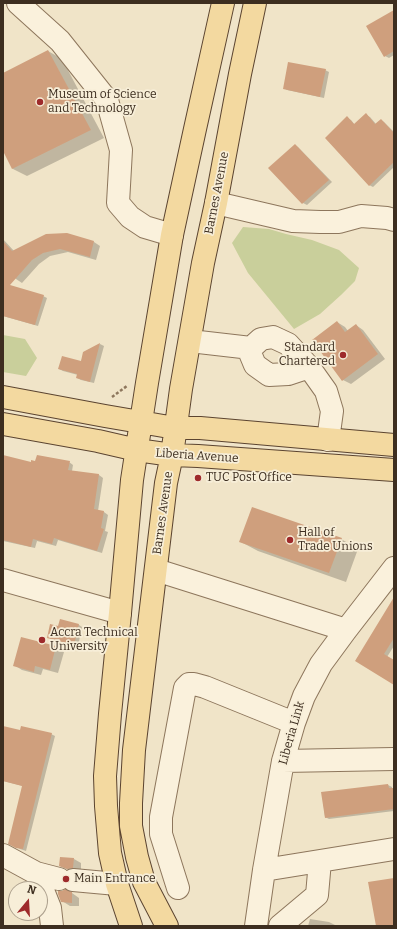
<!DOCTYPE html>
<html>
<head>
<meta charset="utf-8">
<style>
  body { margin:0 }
  #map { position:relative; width:397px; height:929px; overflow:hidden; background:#f0e4c8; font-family:Bitter,serif }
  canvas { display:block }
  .frame { position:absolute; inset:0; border:4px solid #3d2e20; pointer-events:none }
  .north { position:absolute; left:8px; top:881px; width:40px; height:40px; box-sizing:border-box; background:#f7eed8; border:1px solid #ada18e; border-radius:50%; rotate:18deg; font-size:11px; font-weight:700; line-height:16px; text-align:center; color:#3d2e20 }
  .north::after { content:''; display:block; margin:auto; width:14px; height:18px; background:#9e2a2b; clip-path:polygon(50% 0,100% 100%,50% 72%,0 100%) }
</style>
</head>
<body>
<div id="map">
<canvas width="397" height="929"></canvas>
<div class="frame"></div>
<div class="north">N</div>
</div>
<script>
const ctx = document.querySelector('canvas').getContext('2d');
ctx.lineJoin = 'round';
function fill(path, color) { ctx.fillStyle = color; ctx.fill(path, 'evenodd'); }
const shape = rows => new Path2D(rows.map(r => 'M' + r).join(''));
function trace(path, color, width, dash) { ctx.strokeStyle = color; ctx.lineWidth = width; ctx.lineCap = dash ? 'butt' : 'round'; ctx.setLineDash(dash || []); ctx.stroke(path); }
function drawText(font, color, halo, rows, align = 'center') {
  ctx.font = font + ' Bitter,serif'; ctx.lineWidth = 3.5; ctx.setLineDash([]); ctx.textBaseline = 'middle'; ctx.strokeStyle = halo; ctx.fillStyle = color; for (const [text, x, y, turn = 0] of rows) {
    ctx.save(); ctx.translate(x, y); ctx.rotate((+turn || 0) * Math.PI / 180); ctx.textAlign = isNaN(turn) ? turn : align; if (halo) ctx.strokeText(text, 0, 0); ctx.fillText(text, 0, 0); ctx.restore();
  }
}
const green = shape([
  [243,227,269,229,286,234,312,240,339,250,359,268,355,281,341,295,320,314,294,329,248,273,232,243],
  [3,335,25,339,37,358,26,376,3,372]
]);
const shadow = shape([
  [394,12,394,55,389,58,385,56],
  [48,51,62,59,104,138,27,176,13,169,3,149,3,75],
  [325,70,329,72,324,98,287,90,284,88],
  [366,115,370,117,376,124,381,120,384,122,394,132,394,167,373,187,369,185,347,118,351,120,355,125],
  [295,145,298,147,332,182,307,205,303,203,270,168],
  [3,239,14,251,94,242,100,246,96,260,68,252,50,256,39,264,22,283,16,279,3,266],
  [3,284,43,296,47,298,38,326,3,316],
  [337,322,345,327,348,331,356,325,363,330,385,359,351,384,343,380],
  [100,344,104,346,94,383,81,380,77,378,78,375,63,371,59,369,81,362,84,352],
  [3,456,32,463,36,462,69,462,73,465,72,471,99,475,103,478,98,511,104,512,108,515,105,531,108,532,102,553,58,540,56,546,37,541,35,548,3,541],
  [341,539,358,549,346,582,258,551,241,542],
  [394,601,394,646,387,657,394,661,394,684,356,660],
  [60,621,79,625,82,627,78,646,51,639,48,637,59,628],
  [22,638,56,647,64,652,58,673,43,669,41,675,22,670,14,665],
  [3,727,21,731,51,734,55,736,26,851,20,849,9,843,23,786,3,781],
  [388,785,392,787,392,789,394,789,394,811,329,819,325,817,322,793],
  [74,859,81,863,81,872,75,873,60,866],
  [72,893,79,898,79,906,70,906,62,901],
  [310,919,329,922,337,926,308,926]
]);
const building = shape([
  [394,10,394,51,384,57,366,26],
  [48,50,91,130,12,169,3,151,3,73],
  [288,62,326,69,320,97,283,89],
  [366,113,375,124,381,119,394,133,394,162,369,186,325,138,347,116,354,124],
  [295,144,329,180,302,204,268,168],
  [67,233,94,241,90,257,60,249,43,253,32,260,10,285,44,295,35,325,3,316,3,241,12,251,46,234],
  [337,321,345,332,356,324,378,354,342,381,312,340],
  [100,343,90,382,76,378,77,374,58,369,62,356,81,361,83,352],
  [3,455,31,462,31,460,35,461,37,455,70,461,68,470,99,474,94,509,104,511,101,528,104,529,97,551,54,538,52,544,33,539,31,547,3,540],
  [252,507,342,538,329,573,239,542],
  [394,597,394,638,384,654,394,660,394,685,355,661],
  [60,619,79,624,74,645,47,638,50,624,58,626],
  [21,637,56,646,50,670,35,666,34,672,13,666],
  [3,726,20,730,21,726,52,733,23,849,16,848,8,844,22,786,3,781],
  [388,784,389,788,394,788,394,809,325,818,321,792],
  [60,857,74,858,73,868,67,869,59,866],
  [394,878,394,926,376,926,368,882],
  [65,889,72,892,72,903,61,902,58,894,58,891,62,891]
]);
const path = shape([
  [112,397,127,386]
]);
const minor = shape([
  [18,3,60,41,107,100,121,150,118,203,130,217,145,227,172,235],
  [216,203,293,221,320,222,339,222,361,216,387,218,394,220],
  [190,341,251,348],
  [309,367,288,374,269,375,255,365,250,353,251,348,261,339,273,337,288,344,309,367,326,391,332,411,328,440],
  [156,570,346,630],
  [3,580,120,613],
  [283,761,394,759],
  [3,855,36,873,59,879],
  [264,870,394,849],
  [36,873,50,908,52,926],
  [73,880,117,884],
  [178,888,161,834,161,817,185,688,189,684,194,684,205,687,294,723],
  [256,926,264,870,283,761,294,723,304,696,321,664,346,630,394,568],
  [280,926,317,895,320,861]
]);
const major = shape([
  [3,397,105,416,175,428,200,428,394,445],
  [3,424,98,441,137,450,172,455,198,456,394,470],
  [131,926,117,884,110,853,106,806,105,776,110,714,120,613,132,480,147,383,172,235,195,129,223,3],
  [167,926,144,882,137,857,131,826,131,803,134,750,166,483,172,455,181,389,203,263,216,203,240,74,255,3]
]);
const markers = [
  [40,102,4,"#9e2a2b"],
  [343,355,4,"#9e2a2b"],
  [198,478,4,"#9e2a2b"],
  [290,540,4,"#9e2a2b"],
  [42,640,4,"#9e2a2b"],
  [66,879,4,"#9e2a2b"]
];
const poiNames = [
  ["Museum of Science",48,95],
  ["and Technology",48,109],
  ["Standard",335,348,"right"],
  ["Chartered",335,362,"right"],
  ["TUC Post Office",206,478],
  ["Hall of",298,533],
  ["Trade Unions",298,547],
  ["Accra Technical",50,633],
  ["University",50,647],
  ["Main Entrance",74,879]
];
const streetNames = [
  ["Barnes Avenue",217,193,-79],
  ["Liberia Avenue",197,456,4],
  ["Barnes Avenue",163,513,-82],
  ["Liberia Link",292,733,-74]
];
fill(green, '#c9cf9b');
fill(shadow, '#0003');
fill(building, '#cf9f7d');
trace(minor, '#8d765c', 24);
trace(major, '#5b4430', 24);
trace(path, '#8d765c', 2.5, [3, 2]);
trace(minor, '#faf1dc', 22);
trace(major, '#f3d9a0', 22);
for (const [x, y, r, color] of markers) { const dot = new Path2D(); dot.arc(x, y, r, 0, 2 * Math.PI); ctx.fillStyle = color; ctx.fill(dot); trace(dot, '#f7eed8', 1.5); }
drawText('12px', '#3d2e20', '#f7eed8', poiNames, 'left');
drawText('12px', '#3d2e20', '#f7eed8', streetNames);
</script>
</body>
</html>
